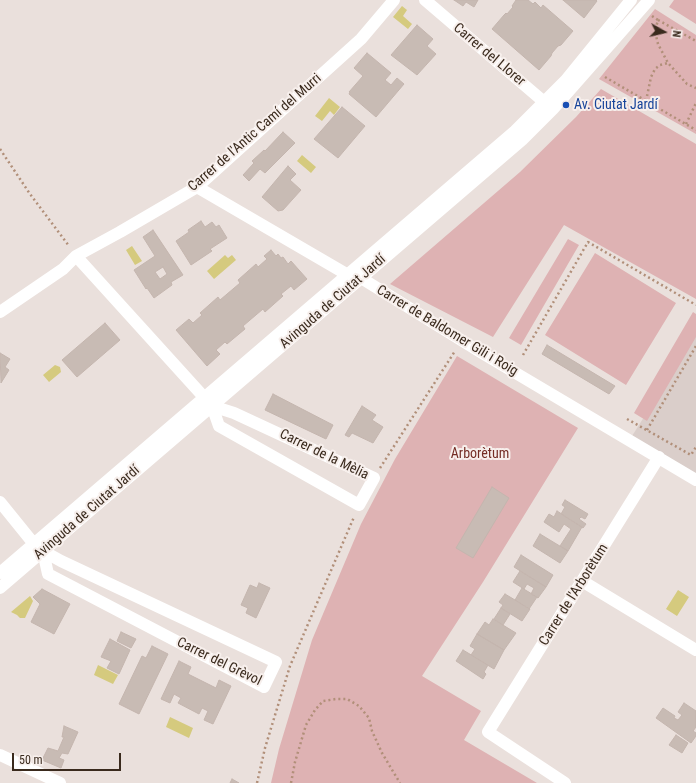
<!DOCTYPE html>
<html>
<head>
<meta charset="utf-8">
<style>
  body { margin:0 }
  #map { position:relative; width:696px; height:783px; overflow:hidden; background:#eae0dc; font-family:"Roboto Condensed",sans-serif }
  canvas { display:block }
  .north { position:absolute; left:644px; top:12px; width:40px; height:40px; -webkit-text-stroke:3px #f7efec; paint-order:stroke; rotate:98deg; font-size:11px; font-weight:700; line-height:16px; text-align:center; color:#3a2a1d }
  .north::after { content:''; display:block; margin:auto; width:14px; height:18px; background:#3a2a1d; clip-path:polygon(50% 0,100% 100%,50% 72%,0 100%) }
  .scale { position:absolute; left:12px; top:753px; width:109px; height:18px; box-sizing:border-box; border:2px solid #3a2a1d; border-top:0; padding-left:5px; font-size:12px; line-height:14px; white-space:nowrap; color:#3a2a1d; -webkit-text-stroke:3px #f7efec; paint-order:stroke }
</style>
</head>
<body>
<div id="map">
<canvas width="696" height="783"></canvas>
<div class="north">N</div>
<div class="scale">50 m</div>
</div>
<script>
const ctx = document.querySelector('canvas').getContext('2d');
ctx.lineJoin = 'round';
function fill(path, color) { ctx.fillStyle = color; ctx.fill(path, 'evenodd'); }
const shape = rows => new Path2D(rows.map(r => 'M' + r).join(''));
function trace(path, color, width, dash) { ctx.strokeStyle = color; ctx.lineWidth = width; ctx.lineCap = dash ? 'butt' : 'round'; ctx.setLineDash(dash || []); ctx.stroke(path); }
function drawText(font, color, halo, rows, align = 'center') {
  ctx.font = font + ' "Roboto Condensed",sans-serif'; ctx.lineWidth = 4; ctx.setLineDash([]); ctx.textBaseline = 'middle'; ctx.strokeStyle = halo; ctx.fillStyle = color; for (const [text, x, y, turn = 0] of rows) {
    ctx.save(); ctx.translate(x, y); ctx.rotate((+turn || 0) * Math.PI / 180); ctx.textAlign = isNaN(turn) ? turn : align; if (halo) ctx.strokeText(text, 0, 0); ctx.fillText(text, 0, 0); ctx.restore();
  }
}
const built = shape([
  [696,335,696,476,632,436]
]);
const green = shape([
  [674,0,696,0,696,24,669,7],
  [655,9,696,35,696,134,599,79],
  [601,89,696,144,696,299,564,225,493,337,390,284,520,172,576,117],
  [568,239,579,245,521,345,509,338],
  [595,253,676,303,626,385,545,335],
  [693,312,696,314,696,337,647,421,634,413],
  [457,356,578,428,483,582,422,676,481,711,464,740,537,783,271,783,279,749,312,640,361,524,395,459]
]);
const water = shape([
  [402,6,407,10,403,16,412,24,408,29,393,17],
  [329,98,340,107,334,115,330,111,322,121,315,116],
  [302,155,316,167,311,173,297,161],
  [132,246,142,261,135,265,126,250],
  [225,255,228,258,232,255,236,260,214,279,207,271],
  [55,365,60,367,61,372,49,382,43,375],
  [678,590,689,597,677,616,666,609],
  [30,596,33,601,25,618,20,618,17,615,11,612],
  [98,665,118,675,113,684,94,675],
  [170,717,193,728,189,738,166,727]
]);
const building = shape([
  [454,0,478,0,474,7,466,2,463,6,454,0],
  [516,0,528,0,533,4,535,2,541,8,543,5,573,31,561,45,558,46,552,53,551,56,539,70,492,29,504,15,506,13,507,14,513,7,512,6,516,0],
  [563,0,596,0,597,1,584,18,563,0],
  [417,25,433,39,427,46,436,54,417,75,391,55,417,25],
  [367,53,391,73,385,80,391,85,397,78,404,84,376,117,349,94,350,92,349,92,363,76,354,68,367,53],
  [342,107,365,126,338,158,314,139,342,107],
  [283,132,295,143,265,173,260,169,249,181,243,175,254,163,252,161,264,150,265,151,283,132],
  [288,166,296,174,290,180,301,190,283,210,278,211,262,197,288,166],
  [201,221,205,227,212,222,216,227,219,225,227,238,210,249,212,251,191,265,176,241,189,232,188,230,201,221],
  [153,230,183,275,171,282,172,285,154,298,147,288,146,289,134,270,155,256,143,237,153,230],
  [163,267,167,274,160,279,155,272,163,267],
  [271,250,276,256,278,254,281,258,283,257,288,264,291,261,307,279,294,290,291,286,281,294,283,296,265,312,263,309,243,326,245,329,227,344,225,342,216,350,220,354,207,366,176,330,189,319,193,323,202,315,200,313,218,297,220,300,240,283,238,280,256,264,258,267,267,259,264,256,271,250],
  [105,323,120,340,77,377,62,360,105,323],
  [547,345,615,386,609,394,542,354,547,345],
  [0,353,10,359,5,367,9,370,1,383,0,353],
  [273,394,333,425,326,439,265,410,273,394],
  [362,406,376,415,372,420,383,427,373,443,352,433,349,437,345,435,362,406],
  [492,487,509,498,473,558,456,548,492,487],
  [565,500,588,514,585,519,581,517,579,519,586,524,583,528,561,514,565,507,562,505,565,500],
  [557,511,582,527,568,551,560,546,571,529,564,524,559,532,544,522,549,514,554,517,557,511],
  [540,534,568,551,560,563,533,546,540,534],
  [521,555,553,575,546,587,514,567,521,555],
  [520,571,546,587,538,598,531,594,534,588,527,584,524,589,513,582,520,571],
  [259,583,270,588,256,618,246,613,248,608,241,605,250,585,257,588,259,583],
  [522,588,537,597,529,609,515,600,522,588],
  [42,589,70,604,54,634,31,622,40,604,33,597,42,589],
  [505,594,530,609,522,621,501,608,503,605,499,602,505,594],
  [501,608,510,614,503,625,494,619,501,608],
  [493,619,516,633,504,650,477,634,485,622,489,625,493,619],
  [121,632,136,639,131,648,117,641,121,632],
  [477,634,504,650,494,669,471,655,475,649,470,646,477,634],
  [110,639,130,650,119,674,107,668,111,661,101,657,110,639],
  [152,646,168,654,139,714,119,704,142,656,146,658,152,646],
  [463,650,488,665,484,672,486,674,483,679,456,661,463,650],
  [179,661,191,667,188,674,216,688,219,680,231,686,213,724,204,720,208,711,202,708,199,714,178,703,181,698,174,694,170,703,161,699,179,661],
  [684,703,696,711,696,727,693,731,696,733,696,736,691,743,656,718,663,708,675,716,674,718,678,720,682,715,678,712,684,703],
  [64,726,78,732,68,754,62,753,59,758,64,760,61,768,42,760,48,748,58,751,64,737,62,737,64,726],
  [676,735,688,743,682,753,669,745,676,735],
  [232,779,239,783,230,783,232,779]
]);
const path = shape([
  [652,16,658,20,655,31,658,44,668,63,687,84,696,88],
  [658,20,696,41],
  [605,77,696,130],
  [646,101,651,77,655,69,660,65,668,63],
  [686,124,696,103],
  [0,149,30,194,69,246],
  [523,355,588,242,696,305],
  [627,419,691,455,696,447],
  [647,430,696,346],
  [380,468,455,351],
  [257,783,265,748,290,666,354,517],
  [291,783,295,762,306,725,315,710,323,701,336,699,347,699,359,706,369,718,372,731,382,753,400,783]
]);
const minor = shape([
  [425,0,550,107],
  [197,187,348,275,361,278,482,353,696,480],
  [76,256,212,406,234,413,374,478,359,505,219,426,212,406],
  [0,312,63,269,76,256,120,232,197,187,361,39,394,0],
  [0,502,34,544,43,551,61,561,276,662,264,687,48,574,43,551],
  [0,573,515,131,566,80,631,0],
  [582,581,696,650],
  [0,588,522,140,553,109,649,0],
  [0,755,60,783],
  [565,783,488,732,659,457]
]);
const markers = [
  [566,105,4,"#1a4fb4"]
];
const streetNames = [
  ["Carrer del Llorer",489,55,40],
  ["Carrer de l'Antic Camí del Murri",255,133,-41],
  ["Avinguda de Ciutat Jardí",333,302,-41],
  ["Carrer de Baldomer Gili i Roig",447,331,31],
  ["Carrer de la Mèlia",324,455,26],
  ["Avinguda de Ciutat Jardí",87,513,-41],
  ["Carrer de l'Arborètum",574,595,-58],
  ["Carrer del Grèvol",219,662,26]
];
const transitNames = [
  ["Av. Ciutat Jardí",574,105]
];
const parkNames = [
  ["Arborètum",480,454]
];
fill(built, '#daceca');
fill(green, '#deb2b3');
fill(water, '#d5ca7e');
fill(building, '#c8bbb4');
trace(building, '#c4b5ae', 1);
trace(path, '#b18f79', 2.5, [2, 3]);
trace(minor, '#fff', 12);
for (const [x, y, r, color] of markers) { const dot = new Path2D(); dot.arc(x, y, r, 0, 2 * Math.PI); ctx.fillStyle = color; ctx.fill(dot); trace(dot, '#f7efec', 1.5); }
drawText('14px', '#3a2a1d', '#f7efec', streetNames);
drawText('14px', '#164399', '#f7efec', transitNames, 'left');
drawText('14px', '#742c24', '#f7efec', parkNames);
</script>
</body>
</html>
